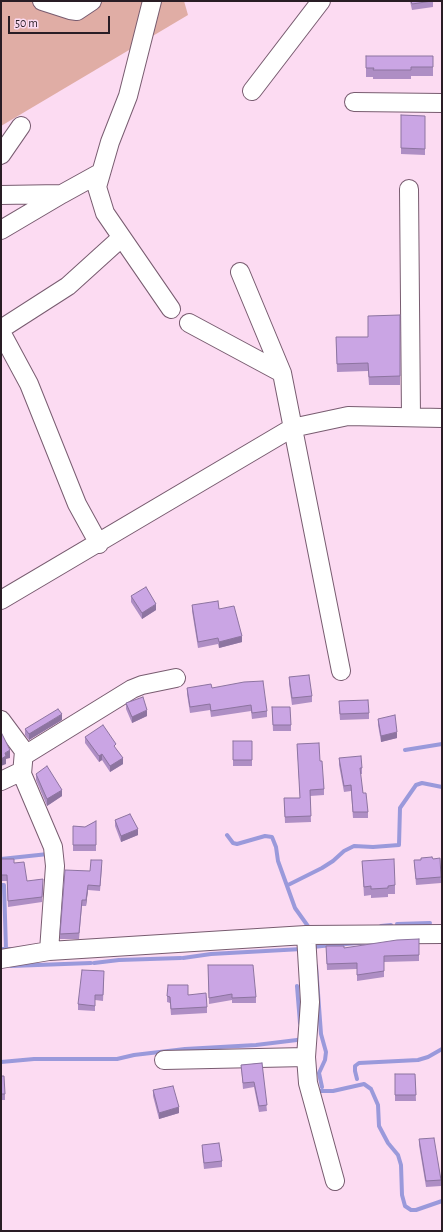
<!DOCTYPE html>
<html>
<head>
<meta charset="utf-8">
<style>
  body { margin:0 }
  #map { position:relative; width:443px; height:1232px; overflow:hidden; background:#fcdbf2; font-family:"Alegreya Sans",sans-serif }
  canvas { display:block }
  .frame { position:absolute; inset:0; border:2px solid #291d25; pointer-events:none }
  .scale { position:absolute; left:8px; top:16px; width:102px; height:18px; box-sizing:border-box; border:2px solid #291d25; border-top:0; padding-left:5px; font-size:12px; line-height:14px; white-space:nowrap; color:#291d25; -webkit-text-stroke:3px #fcdbf2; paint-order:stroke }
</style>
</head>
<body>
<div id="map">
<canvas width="443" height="1232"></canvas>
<div class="frame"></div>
<div class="scale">50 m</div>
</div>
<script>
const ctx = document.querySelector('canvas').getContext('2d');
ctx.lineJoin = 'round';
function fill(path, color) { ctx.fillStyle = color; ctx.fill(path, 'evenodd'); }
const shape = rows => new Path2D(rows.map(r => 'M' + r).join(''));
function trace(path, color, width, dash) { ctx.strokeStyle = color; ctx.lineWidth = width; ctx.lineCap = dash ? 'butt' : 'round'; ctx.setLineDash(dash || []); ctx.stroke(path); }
const green = shape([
  [1,1,184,1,188,15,1,126]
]);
const stream = shape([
  [405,750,442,744],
  [227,835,233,843,237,844,265,836,272,837,276,847,278,861,295,908,310,929],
  [1,859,48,854],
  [1,885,4,885,6,949],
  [288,885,322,868,333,861,344,851,354,846,373,847,399,845,400,808,416,785,422,783,442,787],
  [397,924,430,923],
  [381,926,391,925],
  [1,949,10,949],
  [314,950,313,947,322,946,370,942],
  [183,958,211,954,302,949],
  [94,963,119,960,181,958],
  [11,966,91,963],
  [316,966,321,1034,326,1052,325,1060,319,1073,322,1087],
  [297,986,300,1023],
  [1,1062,34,1059,117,1059,134,1055,185,1049,256,1045,297,1040,302,1038],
  [357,1079,355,1071,355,1066,359,1063,418,1060,428,1057,442,1049],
  [315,1091,333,1091,364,1084,371,1089,378,1105,379,1126,388,1143,398,1155,401,1165,402,1195,405,1206,411,1210,416,1210,442,1201]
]);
const minor = shape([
  [42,1,70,10,77,11,92,1],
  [152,1,128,96,110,142,97,187,105,213,171,309],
  [252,91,321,1],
  [354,102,442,103],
  [1,155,21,126],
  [409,189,411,417],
  [1,195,61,194],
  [1,230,62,194,100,173],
  [240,272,282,373,341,671],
  [189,323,282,373],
  [1,329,68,286,121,238],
  [1,332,29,384,77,504,99,544],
  [1,600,292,428,348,416,442,418],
  [1,720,24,751,22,774,53,847,55,866,49,951],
  [25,755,132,689,142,685,176,678],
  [1,781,22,771],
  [306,935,310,1002,306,1057,308,1083,335,1181],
  [1,959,49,951,306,935,442,934],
  [164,1060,306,1057]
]);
const wall = shape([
  [410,1,433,1,433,7,412,10],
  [366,56,433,56,433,76,411,76,411,79,373,79,373,77,366,77],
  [401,115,425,116,425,155,401,154],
  [400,315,400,385,369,385,368,371,337,372,336,337,368,337],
  [131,596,156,610,142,619,131,602],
  [192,605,219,609,242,642,219,648,218,644,198,648,192,611],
  [289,677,312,696,312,702,292,705,289,684],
  [187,688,212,688,267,711,267,717,252,719,251,711,211,717,210,710,190,713,187,694],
  [126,703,147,716,132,723,126,709],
  [272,707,291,725,291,731,273,731],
  [339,707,369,713,369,719,340,720],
  [378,719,397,738,381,742,378,725],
  [62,720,29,740,25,735,25,729],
  [85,737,116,749,123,764,110,772,102,760,99,762,85,743],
  [233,741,252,741,252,766,233,766],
  [297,744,320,761,324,789,324,795,310,796,311,822,285,823,284,798,300,798],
  [339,758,362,768,362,774,360,774,363,793,368,812,368,818,353,818,351,791,344,792,339,765],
  [36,774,62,796,47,806,36,780],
  [115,820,138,835,121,842,115,826],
  [96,821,96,851,73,851,73,826,85,827],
  [1,859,14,863,27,881,43,885,42,902,8,907,7,881,1,881],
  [433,859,441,877,441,883,416,885,414,860],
  [362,861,395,885,395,894,388,894,388,897,371,898,371,895,364,896],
  [102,866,100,891,88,890,86,906,82,906,79,939,60,939,60,934,90,871],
  [419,939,419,961,384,962,384,977,357,981,357,969,327,970,326,946,344,948],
  [208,965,256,997,256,1003,232,1003,232,1000,209,1004],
  [104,977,103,1001,95,1000,95,1011,78,1010,78,1004],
  [188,995,207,1007,207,1013,171,1015,170,1003,167,1002,167,996],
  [262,1063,267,1111,259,1112,254,1087,243,1089,241,1065],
  [395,1074,415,1074,416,1101,395,1101],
  [1,1076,5,1094,5,1100,1,1100],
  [153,1090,179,1113,159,1119,153,1096],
  [419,1139,441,1180,441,1186,426,1187,419,1145],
  [202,1145,222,1161,222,1167,204,1169,202,1151]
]);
const shadedWall = shape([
  [156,604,156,610,142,619,142,613],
  [242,636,242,642,219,648,219,642],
  [147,710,147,716,132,723,132,717],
  [62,714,62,720,29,740,29,734],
  [397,732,397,738,381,742,381,736],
  [10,750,10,758,6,759,6,764,1,766,1,759,5,753],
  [102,754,102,760,99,762,99,756],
  [123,758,123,764,110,772,110,766],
  [62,790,62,796,47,806,47,799],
  [138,829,138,835,121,842,121,836],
  [88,885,88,890,86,906,86,900],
  [179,1107,179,1113,159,1119,159,1113]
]);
const building = shape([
  [411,1,432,1,412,4,411,1],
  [366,56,433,56,433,67,411,67,411,70,373,70,374,68,366,68,366,56],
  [401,115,425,116,425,149,401,148,401,115],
  [400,315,400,376,369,377,368,363,337,364,336,337,368,337,368,316,400,315],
  [146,587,156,604,142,613,131,596,146,587],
  [218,601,219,609,234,606,242,636,219,642,218,638,198,642,192,605,218,601],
  [309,675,312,696,292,698,289,677,309,675],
  [263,681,267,711,252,713,251,705,211,711,210,704,190,707,187,688,211,684,212,688,244,682,263,681],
  [143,697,147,710,132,717,126,703,143,697],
  [368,700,369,713,340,714,339,701,368,700],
  [272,707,290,707,291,725,273,725,272,707],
  [58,709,62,714,29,734,25,729,58,709],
  [395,715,397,732,381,736,378,719,395,715],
  [103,725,116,744,114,746,123,758,110,766,102,754,99,756,85,737,103,725],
  [1,732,10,750,5,753,6,756,1,759,1,732],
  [233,741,252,741,252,760,233,760,233,741],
  [319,743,320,761,322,761,324,789,310,790,311,816,285,817,284,798,300,798,297,744,319,743],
  [361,756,362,768,360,768,363,793,366,793,368,812,353,812,351,785,344,786,339,758,361,756],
  [47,766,62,790,47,799,36,774,47,766],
  [130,814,138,829,121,836,115,820,130,814],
  [96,821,96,845,73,845,73,826,85,827,96,821],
  [432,857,433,859,440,858,441,877,416,879,414,860,421,860,421,858,432,857],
  [1,859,14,859,14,863,24,862,27,881,43,879,42,897,8,901,7,875,1,875,1,859],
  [394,859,395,885,388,886,388,888,371,889,371,886,364,887,362,861,394,859],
  [91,860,102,860,100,886,88,885,86,900,82,900,79,933,60,934,65,870,90,871,91,860],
  [419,939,419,955,384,956,384,971,357,975,357,963,327,964,326,946,344,946,344,948,397,940,419,939],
  [208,965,253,965,256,997,232,998,232,994,209,998,208,965],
  [82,970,104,971,103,995,95,995,95,1006,78,1004,82,970],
  [168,985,188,985,188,995,206,993,207,1007,171,1009,170,997,167,996,168,985],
  [262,1063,267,1105,259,1106,254,1082,243,1083,241,1065,262,1063],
  [395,1074,415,1074,416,1095,395,1095,395,1074],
  [1,1076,4,1076,5,1094,1,1094,1,1076],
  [173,1086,179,1107,159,1113,153,1090,173,1086],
  [434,1138,441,1180,426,1181,419,1139,434,1138],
  [219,1143,222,1161,204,1163,202,1145,219,1143]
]);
fill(green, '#e0ada5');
trace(stream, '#9a99db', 4);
trace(minor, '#785c70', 20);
trace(minor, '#fff', 18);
fill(wall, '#ae8ec4');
fill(shadedWall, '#8d74a0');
fill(building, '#caa5e4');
trace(building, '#8d74a0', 1);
</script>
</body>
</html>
